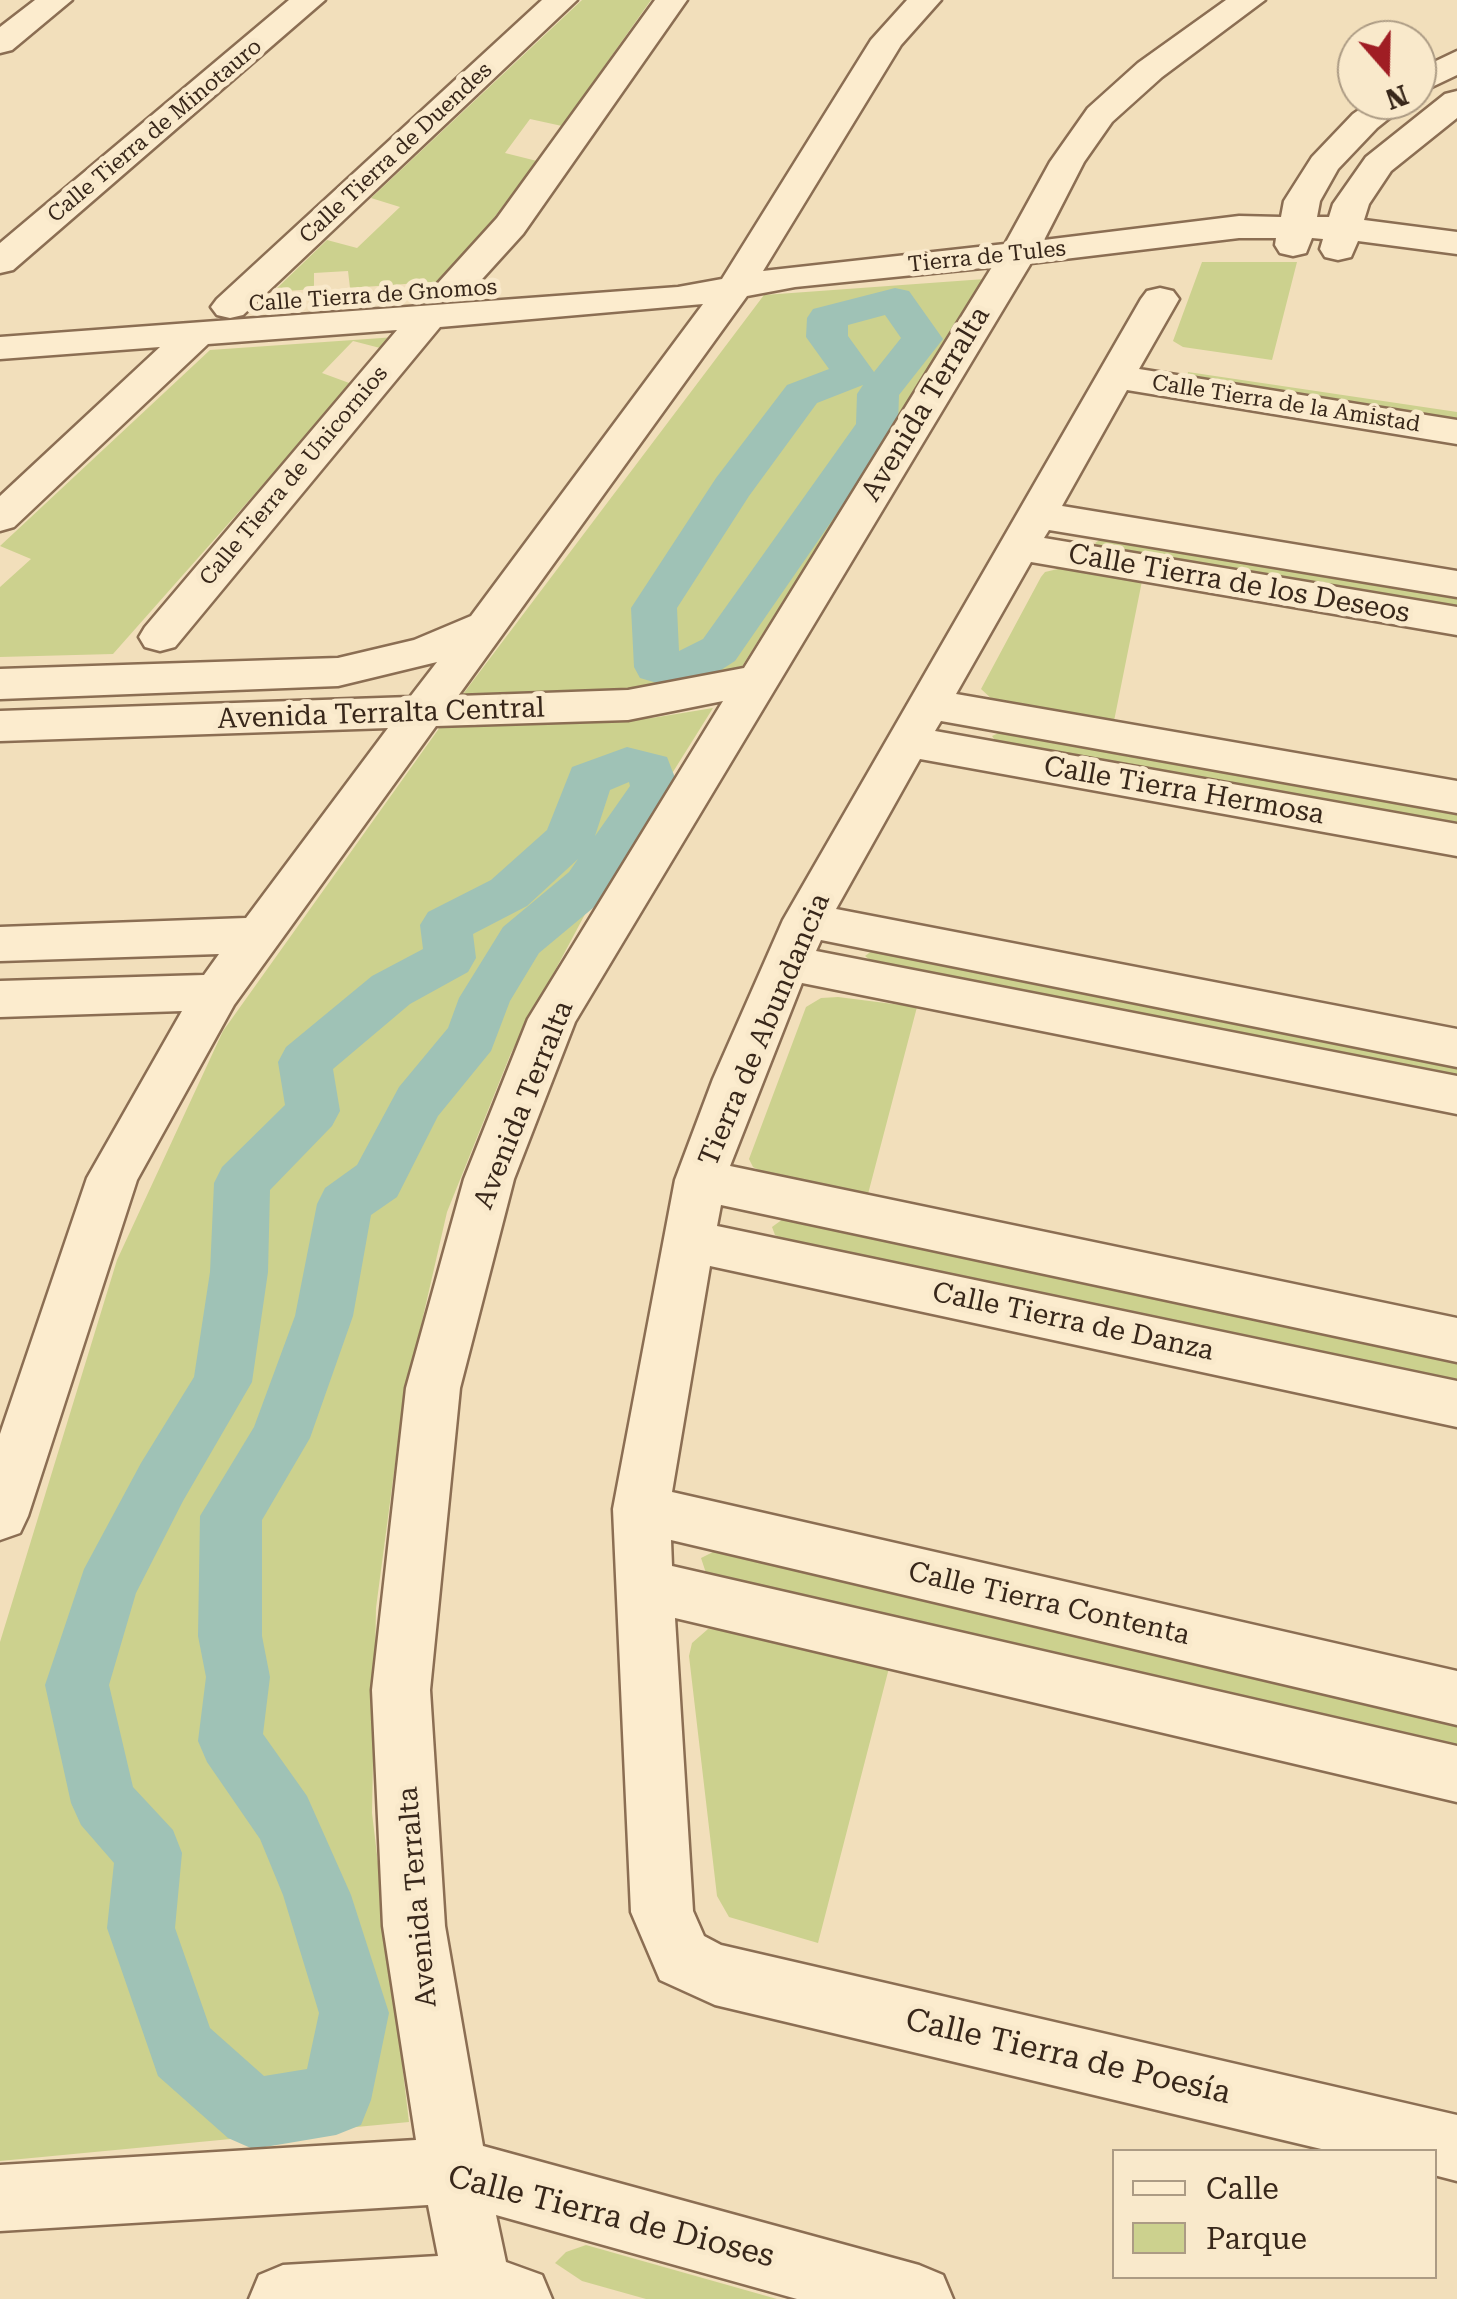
<!DOCTYPE html>
<html>
<head>
<meta charset="utf-8">
<style>
  body { margin:0 }
  #map { position:relative; width:1457px; height:2299px; overflow:hidden; background:#f2dfbb; font-family:"Roboto Serif",serif }
  canvas { display:block }
  .legend { position:absolute; left:1112px; top:2149px; width:325px; height:130px; box-sizing:border-box; background:#f9e9cb; border:2px solid #ac9b84; margin:0; padding:12px 18px; list-style:none; font-size:30px; color:#38271a }
  .legend li { display:flex; align-items:center; gap:20px; height:50px }
  .legend b { width:50px; border:2px solid #ac9b84 }
  .north { position:absolute; left:1337px; top:20px; width:100px; height:100px; box-sizing:border-box; background:#f9e9cb; border:2px solid #ac9b84; border-radius:50%; rotate:160deg; font-size:28px; font-weight:700; line-height:40px; text-align:center; color:#38271a }
  .north::after { content:''; display:block; margin:auto; width:35px; height:45px; background:#a01d24; clip-path:polygon(50% 0,100% 100%,50% 72%,0 100%) }
</style>
</head>
<body>
<div id="map">
<canvas width="1457" height="2299"></canvas>
<ul class="legend">
<li><b style="height:12px;background:#fcecce"></b>Calle</li>
<li><b style="height:28px;background:#ccd18e"></b>Parque</li>
</ul>
<div class="north">N</div>
</div>
<script>
const ctx = document.querySelector('canvas').getContext('2d');
ctx.lineJoin = 'round';
function fill(path, color) { ctx.fillStyle = color; ctx.fill(path, 'evenodd'); }
const shape = rows => new Path2D(rows.map(r => 'M' + r).join(''));
function trace(path, color, width, dash) { ctx.strokeStyle = color; ctx.lineWidth = width; ctx.lineCap = dash ? 'butt' : 'round'; ctx.setLineDash(dash || []); ctx.stroke(path); }
function drawText(font, color, halo, rows, align = 'center') {
  ctx.font = font + ' "Roboto Serif",serif'; ctx.lineWidth = 10; ctx.setLineDash([]); ctx.textBaseline = 'middle'; ctx.strokeStyle = halo; ctx.fillStyle = color; for (const [text, x, y, turn = 0] of rows) {
    ctx.save(); ctx.translate(x, y); ctx.rotate((+turn || 0) * Math.PI / 180); ctx.textAlign = isNaN(turn) ? turn : align; if (halo) ctx.strokeText(text, 0, 0); ctx.fillText(text, 0, 0); ctx.restore();
  }
}
const green = shape([
  [582,0,651,0,562,126,530,119,505,153,537,161,446,281,350,288,348,271,314,273,314,289,273,292,327,240,357,248,400,207,371,198],
  [1202,262,1297,262,1272,360,1183,347,1173,341],
  [985,279,741,668,642,692,460,698,764,295],
  [396,337,384,349,353,341,322,373,352,384,113,654,0,657,0,587,31,559,0,546,210,350],
  [1188,372,1457,412,1457,421,1187,378],
  [1101,539,1457,597,1457,607,1099,548,1095,543],
  [1062,568,1142,581,1114,721,994,701,981,689,1041,577,1045,572],
  [713,708,591,903,511,1053,447,1212,403,1404,376,1608,372,1813,409,2122,0,2161,0,1642,117,1260,223,1031,440,727,652,718],
  [1001,732,1457,813,1457,824,997,743,992,736],
  [873,950,1457,1063,1457,1076,874,963,865,956],
  [838,997,917,1007,868,1194,765,1173,753,1167,749,1159,806,1007,821,998],
  [783,1219,1457,1360,1457,1381,782,1238,775,1235,772,1227],
  [715,1551,1457,1724,1457,1749,706,1573,701,1558],
  [708,1629,735,1631,889,1668,818,1943,729,1917,717,1896,689,1656,692,1643],
  [586,2245,777,2299,646,2299,582,2281,555,2263,566,2252]
]);
const canal = shape([
  [895,288,909,291,943,339,899,395,898,425,735,661,710,677,693,682,657,683,640,678,634,667,631,608,716,478,787,385,829,369,806,337,807,318,813,309,895,288],
  [885,315,901,338,874,372,848,336,848,325,885,315],
  [863,385,857,394,856,424,703,639,679,651,677,608,749,496,817,403,863,385],
  [627,747,667,757,679,788,605,898,539,953,510,1001,491,1051,438,1116,397,1197,371,1215,353,1316,310,1438,262,1520,262,1636,270,1677,263,1734,307,1796,351,1895,389,2013,371,2100,361,2125,336,2135,253,2149,228,2138,158,2076,107,1928,114,1863,81,1825,71,1803,45,1685,84,1569,141,1463,194,1377,210,1272,214,1183,222,1167,285,1105,278,1062,286,1047,372,976,423,949,420,925,428,912,491,880,547,830,572,767,627,747],
  [629,782,630,786,595,836,610,790,629,782],
  [578,859,569,872,503,927,459,998,448,1028,399,1087,357,1165,325,1188,317,1204,295,1316,254,1427,200,1516,198,1636,206,1677,198,1741,207,1762,260,1839,283,1895,319,2013,307,2069,264,2076,210,2028,175,1928,182,1853,173,1830,133,1787,109,1685,136,1593,183,1501,252,1382,268,1272,270,1190,332,1126,340,1111,333,1069,410,1004,468,972,476,958,473,934,527,906,578,859]
]);
const minor = shape([
  [35,0,72,0,12,50,0,53,0,27,35,0],
  [289,0,325,0,13,270,0,273,0,243,289,0],
  [542,0,577,0,243,315,230,318,217,315,211,307,217,299,542,0],
  [655,0,687,0,523,234,464,299,451,302,438,299,433,291,438,283,497,218,655,0],
  [907,0,941,0,901,45,763,271,1005,244,1050,162,1088,108,1138,63,1226,0,1265,0,1162,77,1112,122,1084,162,1044,240,1239,216,1281,217,1284,201,1312,157,1353,114,1373,100,1412,100,1377,128,1338,169,1320,201,1317,217,1329,217,1333,204,1366,157,1445,94,1457,91,1457,118,1391,171,1369,204,1364,220,1457,232,1457,254,1358,241,1351,257,1338,260,1325,257,1320,249,1323,239,1312,238,1306,253,1293,256,1280,253,1275,245,1276,238,1239,238,1031,263,575,1022,514,1179,460,1388,430,1690,445,1926,483,2146,919,2265,943,2275,953,2299,797,2299,496,2215,506,2262,542,2275,552,2299,249,2299,259,2275,283,2265,438,2256,428,2205,0,2231,0,2165,416,2140,383,1926,372,1690,406,1388,464,1179,528,1019,723,701,628,720,436,726,234,1005,137,1180,28,1516,20,1533,0,1540,0,1434,87,1178,182,1011,0,1017,0,981,204,975,219,954,0,961,0,927,246,918,388,728,0,741,0,711,410,697,437,662,338,686,0,699,0,669,338,658,414,640,471,616,703,304,440,327,175,647,160,651,145,647,139,637,145,627,397,330,208,344,14,527,0,531,0,496,160,347,0,359,0,337,678,287,722,279,871,40,907,0],
  [992,267,744,668,628,690,458,696,747,296,795,287,992,267],
  [1457,51,1457,75,1417,94,1417,70,1457,51],
  [1160,288,1173,291,1179,299,1139,369,1457,420,1457,444,1127,390,1062,506,1457,571,1457,597,1049,530,1044,538,1457,607,1457,635,1031,562,956,694,1457,781,1457,813,941,721,935,731,1457,824,1457,856,920,759,836,909,1457,1029,1457,1067,821,940,816,951,1457,1076,1457,1114,802,983,730,1166,1457,1318,1457,1362,721,1205,717,1226,1457,1381,1457,1427,710,1266,672,1492,1457,1671,1457,1725,671,1540,672,1566,1457,1746,1457,1802,675,1618,693,1911,704,1936,721,1945,1457,2115,1457,2181,1434,2175,1434,2152,1334,2152,715,2005,660,1980,631,1912,613,1509,675,1180,713,1079,783,920,1141,299,1147,291,1160,288]
]);
const farStreetnames = [
  ["Calle Tierra de Minotauro",155,131,-40],
  ["Calle Tierra de Duendes",396,153,-43],
  ["Tierra de Tules",987,257,-6],
  ["Calle Tierra de Gnomos",373,296,-4],
  ["Calle Tierra de la Amistad",1286,404,9],
  ["Calle Tierra de Unicornios",294,476,-50]
];
const streetNames = [
  ["Avenida Terralta",926,404,-59],
  ["Calle Tierra de los Deseos",1239,584,10],
  ["Avenida Terralta Central",381,714,-2],
  ["Calle Tierra Hermosa",1184,791,10],
  ["Tierra de Abundancia",765,1030,-67],
  ["Avenida Terralta",524,1105,-68],
  ["Calle Tierra de Danza",1073,1322,12],
  ["Calle Tierra Contenta",1049,1604,13],
  ["Avenida Terralta",418,1897,-95]
];
const nearStreetnames = [
  ["Calle Tierra de Poesía",1068,2057,13],
  ["Calle Tierra de Dioses",611,2217,14]
];
fill(green, '#ccd18e');
fill(canal, '#9fc2b6');
trace(minor, '#8b6e53', 5);
fill(minor, '#fcecce');
drawText('22px', '#38271a', '#f9e9cb', farStreetnames);
drawText('28px', '#38271a', '#f9e9cb', streetNames);
drawText('32px', '#38271a', '#f9e9cb', nearStreetnames);
</script>
</body>
</html>
